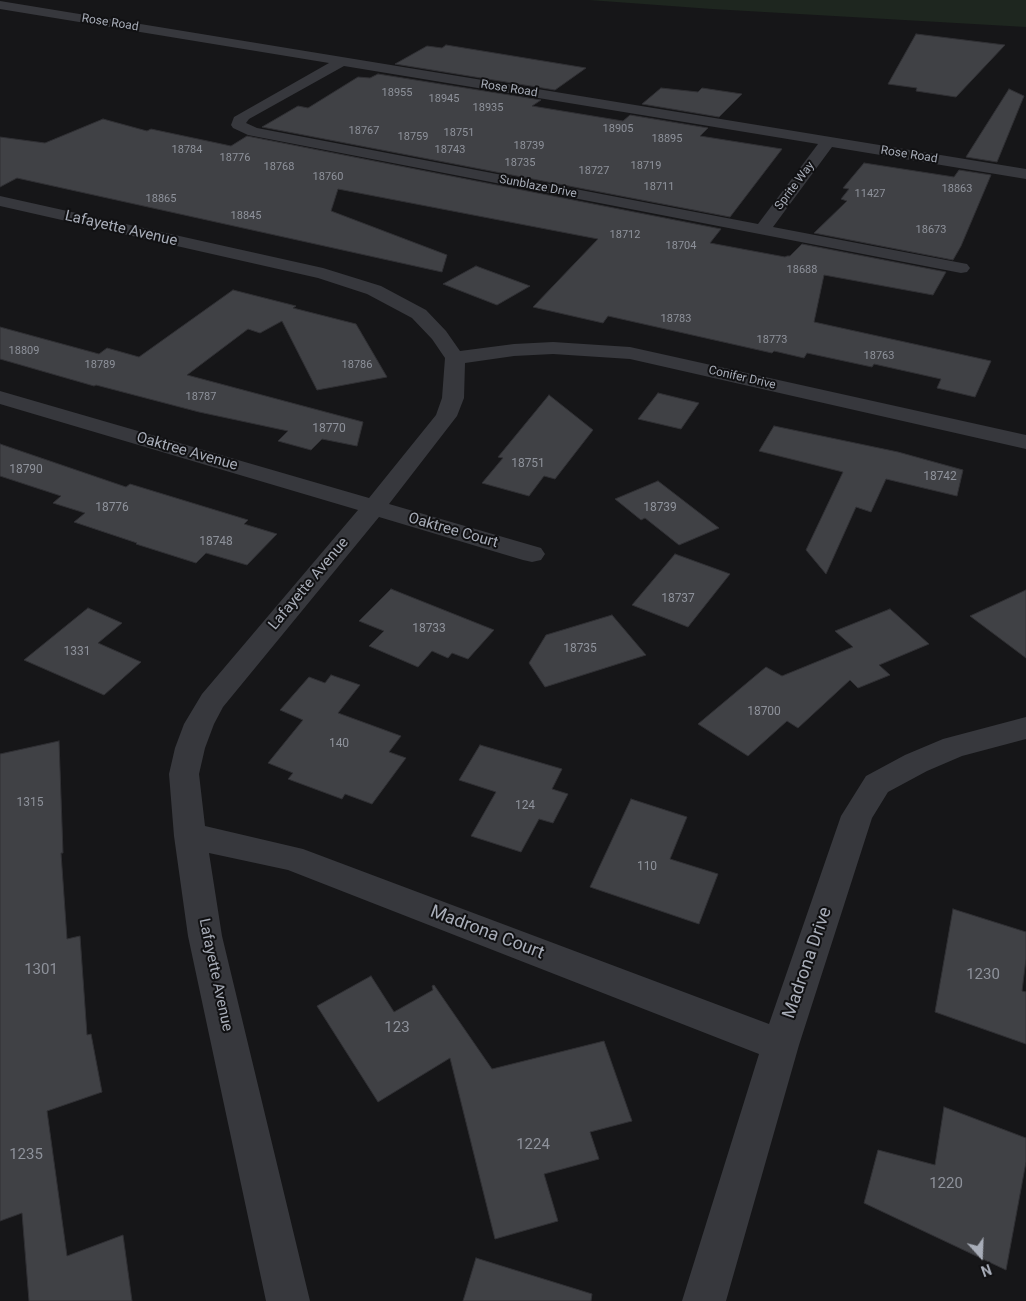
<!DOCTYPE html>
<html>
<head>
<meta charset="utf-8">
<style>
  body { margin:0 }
  #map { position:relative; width:1026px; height:1301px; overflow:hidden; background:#161618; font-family:Roboto,sans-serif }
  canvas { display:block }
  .north { position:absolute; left:956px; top:1231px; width:50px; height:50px; -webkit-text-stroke:4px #111113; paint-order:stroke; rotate:160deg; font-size:14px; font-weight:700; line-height:20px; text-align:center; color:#a8adb8 }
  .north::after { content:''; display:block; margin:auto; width:18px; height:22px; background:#a8adb8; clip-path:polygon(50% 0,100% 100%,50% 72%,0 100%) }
</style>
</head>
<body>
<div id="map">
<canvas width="1026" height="1301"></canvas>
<div class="north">N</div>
</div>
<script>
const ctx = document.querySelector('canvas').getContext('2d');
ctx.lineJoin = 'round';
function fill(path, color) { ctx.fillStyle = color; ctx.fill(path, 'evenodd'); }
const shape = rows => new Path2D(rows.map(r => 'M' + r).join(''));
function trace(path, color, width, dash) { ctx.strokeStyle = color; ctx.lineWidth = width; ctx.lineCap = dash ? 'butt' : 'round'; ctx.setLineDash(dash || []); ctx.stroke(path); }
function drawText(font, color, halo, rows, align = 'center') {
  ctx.font = font + ' Roboto,sans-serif'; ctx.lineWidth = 4; ctx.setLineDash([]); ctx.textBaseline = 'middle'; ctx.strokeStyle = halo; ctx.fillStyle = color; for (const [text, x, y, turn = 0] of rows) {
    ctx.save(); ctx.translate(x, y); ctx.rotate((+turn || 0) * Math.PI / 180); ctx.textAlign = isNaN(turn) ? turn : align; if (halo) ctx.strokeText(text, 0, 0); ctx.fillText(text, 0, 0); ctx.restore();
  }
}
const green = shape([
  [589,0,1026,0,1026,27,712,9]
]);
const building = shape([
  [916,34,1005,45,956,97,916,91,917,88,888,84,916,34],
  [446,45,586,68,555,90,395,64,427,46,442,48,446,45],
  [378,74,541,100,532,106,623,121,630,115,708,128,700,136,782,149,730,217,262,127,298,106,308,108,358,77,370,78,378,74],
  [661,88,698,92,702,88,742,94,719,117,642,104,661,88],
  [1009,89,1024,96,997,162,966,157,1009,89],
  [103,119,147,131,151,129,231,146,247,136,721,229,710,243,785,257,787,256,790,256,802,244,946,272,933,295,824,275,814,322,991,361,975,397,937,388,941,379,874,364,872,367,807,353,804,358,774,351,772,353,608,316,603,323,533,307,598,239,338,189,331,211,447,255,442,272,17,178,0,187,0,137,45,143,103,119],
  [864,163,954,177,959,170,991,175,961,246,953,260,814,233,847,201,841,199,849,189,843,188,864,163],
  [476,266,530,286,497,305,443,284,476,266],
  [233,290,296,306,293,308,356,324,387,377,317,390,282,321,260,333,248,329,187,375,363,422,357,446,322,439,311,450,278,441,288,431,199,412,96,385,94,386,0,359,0,327,99,354,107,348,139,357,233,290],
  [658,393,699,403,681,429,638,419,658,393],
  [549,395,593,430,555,479,544,476,529,496,482,483,503,458,498,457,549,395],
  [774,426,898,452,963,470,957,496,886,479,871,512,856,507,826,574,806,550,843,472,759,451,774,426],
  [0,444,126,487,130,484,248,520,244,524,277,534,247,565,206,553,196,563,136,544,137,543,74,522,85,513,53,503,61,496,0,476,0,444],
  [658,481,719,528,679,545,645,518,641,520,615,499,658,481],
  [675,554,730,574,688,627,632,605,675,554],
  [391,589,494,630,468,659,452,653,448,658,432,651,418,667,369,646,384,631,359,621,391,589],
  [1026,590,1026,658,970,616,1026,590],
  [88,608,122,623,98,643,141,662,104,695,24,660,88,608],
  [890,609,929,644,879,665,890,675,858,688,850,680,798,728,787,721,748,756,698,724,766,667,782,676,853,647,835,631,890,609],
  [612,615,646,655,545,687,529,663,546,635,612,615],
  [331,675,360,685,338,713,401,736,389,752,406,758,372,804,345,794,342,799,288,779,293,773,268,763,303,720,280,710,309,677,325,683,331,675],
  [59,741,63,853,61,853,67,939,80,936,87,1035,91,1034,102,1092,47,1111,67,1256,123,1235,132,1301,29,1301,22,1213,0,1221,0,754,59,741],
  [480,745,562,769,552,789,568,794,553,823,539,819,521,852,471,836,496,792,459,780,480,745],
  [631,799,687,817,670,859,718,874,699,924,590,887,631,799],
  [953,909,1026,932,1026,959,1022,991,1026,992,1026,1044,935,1012,953,909],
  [371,976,394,1012,433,990,432,986,434,985,492,1069,604,1041,632,1121,590,1132,599,1159,544,1174,558,1221,495,1239,450,1058,378,1102,317,1006,371,976],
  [944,1107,1026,1138,1026,1162,1006,1270,864,1203,878,1150,935,1165,944,1107],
  [476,1258,592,1294,591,1301,463,1301,476,1258]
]);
const minor = shape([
  [0,1,1026,169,1026,179,832,147,773,227,967,264,970,268,967,272,961,273,248,135,233,128,231,125,234,117,329,63,0,9,0,1],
  [344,66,818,144,758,224,257,128,246,123,249,119,344,66],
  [0,196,323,268,381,286,426,310,446,331,460,351,514,344,553,342,630,347,1026,435,1026,449,630,359,553,354,514,356,465,363,464,398,457,416,389,504,541,548,545,554,541,560,532,562,523,560,379,517,223,707,214,724,205,748,199,774,205,826,303,849,769,1024,841,816,866,776,905,755,943,739,1026,717,1026,739,962,756,927,771,888,792,872,818,799,1045,726,1301,682,1301,759,1054,288,870,209,853,222,936,310,1301,266,1301,188,936,174,836,169,774,175,748,184,724,202,694,358,510,0,404,0,391,369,498,436,415,442,398,445,358,432,339,412,318,367,294,318,278,0,206,0,196]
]);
const farNumbernames = [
  ["18955",397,93],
  ["18945",444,99],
  ["18935",488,108],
  ["18905",618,129],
  ["18767",364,131],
  ["18751",459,133],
  ["18759",413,137],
  ["18895",667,139],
  ["18739",529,146],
  ["18784",187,150],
  ["18743",450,150],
  ["18776",235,158],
  ["18735",520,163],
  ["18719",646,166],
  ["18768",279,167],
  ["18727",594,171],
  ["18760",328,177],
  ["18711",659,187],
  ["18863",957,189],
  ["11427",870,194],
  ["18865",161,199],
  ["18845",246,216],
  ["18673",931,230],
  ["18712",625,235],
  ["18704",681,246],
  ["18688",802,270],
  ["18783",676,319],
  ["18773",772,340],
  ["18809",24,351],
  ["18763",879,356],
  ["18789",100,365],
  ["18786",357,365],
  ["18787",201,397]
];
const farStreetnames = [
  ["Rose Road",110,23,9],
  ["Rose Road",509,89,9],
  ["Rose Road",909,155,9],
  ["Sprite Way",795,186,-53],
  ["Sunblaze Drive",538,187,11],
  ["Conifer Drive",742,378,13]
];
const numberNames = [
  ["18770",329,429],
  ["18751",528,464],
  ["18790",26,470],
  ["18742",940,477],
  ["18776",112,508],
  ["18739",660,508],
  ["18748",216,542],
  ["18737",678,599],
  ["18733",429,629],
  ["18735",580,649],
  ["1331",77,652],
  ["18700",764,712],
  ["140",339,744],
  ["1315",30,803],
  ["124",525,806],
  ["110",647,867]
];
const streetNames = [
  ["Lafayette Avenue",121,229,13],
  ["Oaktree Avenue",187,452,16],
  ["Oaktree Court",453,531,16],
  ["Lafayette Avenue",309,584,-50],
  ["Lafayette Avenue",215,975,78]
];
const nearNumbernames = [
  ["1301",41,970],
  ["1230",983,975],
  ["123",397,1028],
  ["1224",533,1145],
  ["1235",26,1155],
  ["1220",946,1184]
];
const nearStreetnames = [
  ["Madrona Court",487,933,21],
  ["Madrona Drive",808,963,-71]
];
fill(green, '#1e261f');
fill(building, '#404145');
trace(building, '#303034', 1);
fill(minor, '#37383d');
drawText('11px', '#8e929b', null, farNumbernames);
drawText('12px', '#a8adb8', '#111113', farStreetnames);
drawText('12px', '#8e929b', null, numberNames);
drawText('15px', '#a8adb8', '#111113', streetNames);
drawText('15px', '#8e929b', null, nearNumbernames);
drawText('18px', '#a8adb8', '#111113', nearStreetnames);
</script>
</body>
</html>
